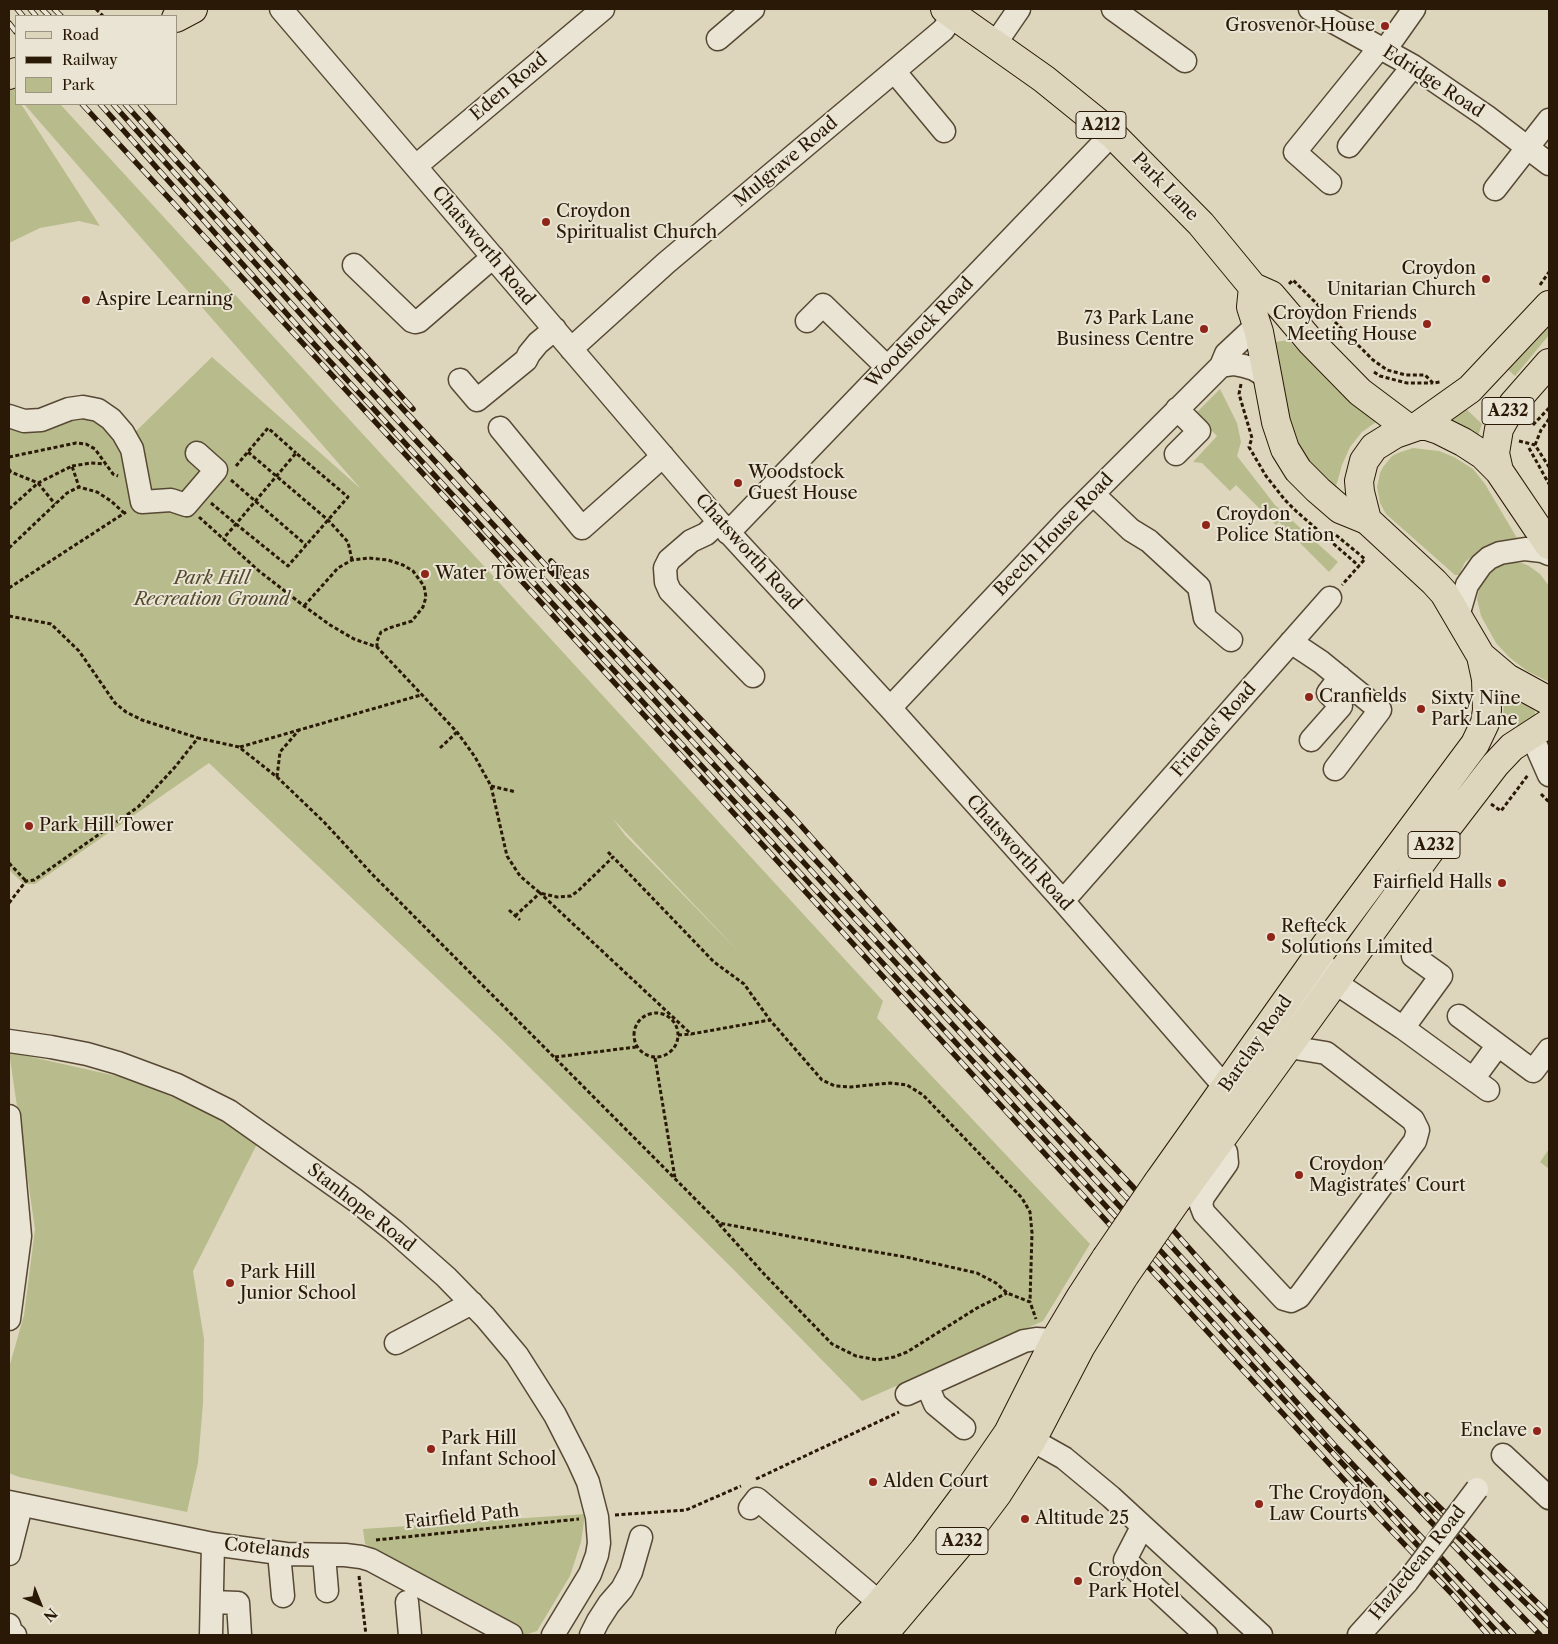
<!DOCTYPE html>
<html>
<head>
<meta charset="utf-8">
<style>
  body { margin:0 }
  #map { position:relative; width:1558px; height:1644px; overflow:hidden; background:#ddd6bc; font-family:"Libre Caslon Text",serif }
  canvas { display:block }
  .frame { position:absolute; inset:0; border:10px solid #2a1906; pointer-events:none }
  .legend { position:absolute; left:15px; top:15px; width:162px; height:90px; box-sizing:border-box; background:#e9e4d3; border:1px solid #9d9381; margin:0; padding:6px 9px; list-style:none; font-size:15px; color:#2a1906 }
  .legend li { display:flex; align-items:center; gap:10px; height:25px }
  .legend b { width:25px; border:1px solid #9d9381 }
  .north { position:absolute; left:15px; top:1579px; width:50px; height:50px; -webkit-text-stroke:4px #e9e4d3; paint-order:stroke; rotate:136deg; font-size:14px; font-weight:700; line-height:20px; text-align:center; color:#2a1906 }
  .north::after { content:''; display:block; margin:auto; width:18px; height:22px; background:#2a1906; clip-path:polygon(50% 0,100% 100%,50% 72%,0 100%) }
</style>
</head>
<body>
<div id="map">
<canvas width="1558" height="1644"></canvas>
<div class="frame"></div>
<ul class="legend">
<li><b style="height:6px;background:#ddd6bc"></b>Road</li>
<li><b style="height:6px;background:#2a1906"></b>Railway</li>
<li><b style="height:14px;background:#b8bc8c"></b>Park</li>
</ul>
<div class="north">N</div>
</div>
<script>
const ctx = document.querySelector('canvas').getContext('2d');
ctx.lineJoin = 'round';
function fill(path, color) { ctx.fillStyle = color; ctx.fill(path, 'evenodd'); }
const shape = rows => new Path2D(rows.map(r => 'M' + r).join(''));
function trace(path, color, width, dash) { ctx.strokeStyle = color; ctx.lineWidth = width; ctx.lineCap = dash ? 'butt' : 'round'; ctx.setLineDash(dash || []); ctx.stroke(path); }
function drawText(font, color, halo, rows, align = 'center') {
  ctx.font = font + ' "Libre Caslon Text",serif'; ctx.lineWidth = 4; ctx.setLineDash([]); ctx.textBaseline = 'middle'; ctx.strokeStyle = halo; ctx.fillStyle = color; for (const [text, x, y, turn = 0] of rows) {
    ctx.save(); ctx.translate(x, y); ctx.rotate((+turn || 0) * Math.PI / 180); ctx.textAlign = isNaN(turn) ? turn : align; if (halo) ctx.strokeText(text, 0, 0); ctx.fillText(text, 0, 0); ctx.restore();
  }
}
const green = shape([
  [16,89,16,95,14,93,16,97,16,104,21,104,100,226,79,221,40,228,9,243,9,90],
  [24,104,60,104,883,1001,877,1018,1090,1244,1043,1321,862,1401,733,1269,501,1039,209,763,35,884,24,884,9,870,9,409,25,416,69,403,132,435,212,357,361,489],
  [613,819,741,954,625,835],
  [1549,319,1549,335,1515,376,1505,367],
  [1288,340,1343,396,1379,420,1362,432,1350,447,1342,465,1335,490,1298,452,1269,343],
  [1220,389,1237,423,1241,442,1237,456,1275,505,1338,562,1329,572,1279,522,1276,525,1236,485,1230,491,1202,463,1193,462,1217,436,1195,414],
  [1463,406,1482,424,1478,436,1447,421],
  [1413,448,1439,451,1454,457,1473,469,1485,484,1517,538,1496,542,1481,549,1465,562,1459,575,1455,575,1386,514,1380,503,1377,487,1380,473,1383,467,1392,456,1398,453],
  [1508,563,1522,563,1529,566,1540,574,1549,586,1549,682,1527,671,1509,657,1496,643,1481,616,1477,599,1480,585,1489,573,1495,568],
  [1509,696,1531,708,1535,711,1535,715,1518,727,1503,717,1504,699],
  [9,1052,130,1079,217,1116,257,1144,193,1271,204,1339,203,1403,198,1463,187,1512,19,1477,9,1473,9,1368,24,1315,35,1229],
  [1549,1149,1549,1169,1540,1162],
  [585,1514,581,1542,570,1576,537,1631,525,1635,365,1544,363,1529]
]);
const path = shape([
  [96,9,103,16],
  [1289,284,1293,280,1373,360,1387,370,1406,375,1425,375,1433,383,1440,382],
  [1540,285,1549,272],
  [1374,372,1380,376,1407,383,1432,383],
  [1241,384,1239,394,1252,438,1249,447,1266,476,1285,500,1296,511,1359,566],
  [1533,425,1549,408],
  [1519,441,1535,445,1549,467],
  [1535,445,1541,430,1549,419],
  [1529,448,1549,484],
  [248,452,328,520,348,542,352,560],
  [9,457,76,443,86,444,95,449,113,474,118,476],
  [72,466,91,463,106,464],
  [236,466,268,428,296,453],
  [9,469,11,472,38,483,72,466,79,487],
  [231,480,306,545],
  [211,503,236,524,288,566,348,497,296,453,236,524,223,539],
  [9,509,38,483,55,504],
  [199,517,259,571,304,606,330,625,354,639,377,647,457,732,475,757,491,786,507,856,520,876,540,893,557,897,571,896,578,891,613,857,714,962,744,984,770,1020,822,1080,835,1086,850,1087,890,1083,907,1085,923,1095,1022,1198,1030,1212,1032,1233,1030,1302],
  [1331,531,1365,559,1342,585],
  [9,548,67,493,79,487,97,492,111,501,124,513],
  [9,588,126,512],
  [304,606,338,568,352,560,369,558,388,560,403,565,413,571,424,586,426,597,423,607,412,621,389,628,381,632,377,641,377,647],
  [9,616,51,624,79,651,115,703,126,712,142,720,198,738],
  [240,747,299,730],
  [440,748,457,732],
  [277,777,280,752,299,730,421,695],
  [491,786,516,792],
  [1541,794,1549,802],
  [1491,804,1501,811,1528,775],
  [608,852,613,857],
  [9,863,26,881],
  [9,903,26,881,34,880,138,807,175,767,198,738,239,747,277,777,324,822,373,875,719,1223,846,1247,906,1257,977,1273,996,1283,1007,1293,1030,1302,1036,1319],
  [509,910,520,920],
  [515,916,540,893,691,1034,770,1020],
  '634 1035a22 22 0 1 1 44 0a22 22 0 1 1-44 0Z',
  [678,1035,691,1034],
  [555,1057,636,1047],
  [655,1058,675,1178],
  [719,1224,765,1275,832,1344,856,1356,877,1360,894,1357,907,1352,977,1308,1007,1293],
  [756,1479,899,1412],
  [615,1515,686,1510,741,1486],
  [376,1540,579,1519],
  [359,1576,366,1635]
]);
const minor = shape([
  [281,9,719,522,890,708,1063,901,1225,1087],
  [1113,9,1185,61],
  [1310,9,1413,66,1486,116,1549,164],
  [718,39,753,9],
  [995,44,1019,9],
  [1385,50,1414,9],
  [894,71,944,131],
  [1349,146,1413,66],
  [416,166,603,9],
  [1330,183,1295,152,1380,47],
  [1495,189,1549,120],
  [354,265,412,321,415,322,419,321,493,257],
  [807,321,823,305,887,367],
  [571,349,666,263,943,30,954,15],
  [1221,366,1234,364,1244,366,1254,369,1267,377],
  [460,380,477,400,526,360,529,354,538,343,555,329],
  [9,416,24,421,41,420,69,409,83,407,98,410,111,419,123,433,132,449,142,502,171,500,186,505,216,470,197,453],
  [500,428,582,528,663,456],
  [1176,454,1199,431,1177,409],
  [1093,494,1131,530,1149,541,1199,587,1205,618,1231,640],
  [719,522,706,534,691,541,669,560,665,568,666,582,670,591,753,676],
  [728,533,1112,134],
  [1458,616,1467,585,1481,565,1489,558,1500,553,1525,549,1542,551,1549,554],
  [1291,642,1321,662,1380,710,1335,769],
  [890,708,1069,518,1221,366,1226,354,1257,325],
  [1531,734,1549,775],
  [1311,740,1341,706,1328,693,1340,677],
  [1063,901,1330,598],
  [1327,968,1329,977,1336,983,1403,1028,1488,1090],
  [1459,1016,1498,1045,1473,1079],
  [1283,1022,1319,984,1328,980,1333,982],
  [1403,1028,1441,976,1413,956],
  [9,1041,51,1047,87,1054,118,1063,177,1085,229,1111,355,1200,394,1231,446,1277,485,1317,517,1355,555,1415,578,1460,588,1482,597,1517,599,1543,597,1555,590,1574,553,1635],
  [1498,1045,1533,1071,1549,1050],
  [9,1116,20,1236,9,1319],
  [1218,1144,1226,1152,1227,1163,1203,1197,1201,1205,1204,1213,1284,1299,1291,1301,1299,1297,1415,1141,1418,1130,1413,1120,1326,1053,1289,1047],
  [396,1343,472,1303],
  [927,1385,935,1404,964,1428],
  [907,1394,1024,1341,1036,1339,1055,1340],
  [1032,1440,1064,1458,1111,1497,1261,1635],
  [1503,1455,1549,1498],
  [9,1502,213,1544,286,1554,345,1555,361,1557,371,1560,511,1635],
  [750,1508,757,1499,880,1603],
  [1142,1527,1125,1560,1206,1635],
  [279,1553,283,1596],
  [9,1554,21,1506],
  [324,1555,327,1591],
  [212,1602,238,1603,240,1635],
  [407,1602,410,1635],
  [9,1625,11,1632,15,1635],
  [211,1635,213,1544],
  [591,1635,598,1621,609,1604,622,1589,631,1572,641,1537],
  [1359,1635,1407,1582]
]);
const major = shape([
  [945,9,1044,79,1112,134,1201,224,1253,287,1271,295,1311,342,1360,392,1408,428],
  [176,18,193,9],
  [9,75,16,72],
  [1253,287,1251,307,1259,332,1276,422,1285,449,1298,470,1318,490,1340,509,1367,520]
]);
const highway = shape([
  [1418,426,1470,389,1549,305],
  [1499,471,1495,453,1499,429,1513,404,1549,363],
  [1549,545,1499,471,1483,455,1463,442,1439,430,1427,426,1418,426,1395,434,1374,447,1364,461,1359,481,1360,492,1367,520,1434,582,1444,593,1481,656,1507,678,1549,701],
  [1158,1182,1335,932,1475,744,1485,723,1487,710,1486,679,1481,656],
  [1177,1200,1442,834,1495,765,1512,747,1549,723],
  [850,1635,880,1603,924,1550,968,1491,1008,1433,1055,1340,1080,1298,1106,1258],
  [883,1635,959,1545,998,1493,1032,1440,1080,1348,1125,1275]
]);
const rail = shape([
  [17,9,23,16],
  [30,9,36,16],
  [42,9,49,16],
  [54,9,61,16],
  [9,23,16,32],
  [82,104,463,517,1227,1353,1383,1522,1452,1594,1488,1635],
  [100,104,303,332,1500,1635],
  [113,104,331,348,1225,1321,1337,1448,1514,1635],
  [125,104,319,319,458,468,631,660,1302,1388,1540,1635],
  [140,104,413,409],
  [551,561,795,819,954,997,1166,1222,1236,1301,1443,1522,1549,1626],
  [1427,1495,1549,1614]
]);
const minorBridge = shape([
  [1407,1582,1477,1489]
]);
const highwayBridge = shape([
  [1106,1258,1158,1182],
  [1125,1275,1177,1200]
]);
const markers = [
  [1385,26,5,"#8f2418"],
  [546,222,5,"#8f2418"],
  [1486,279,5,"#8f2418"],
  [86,300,5,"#8f2418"],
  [1427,324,5,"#8f2418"],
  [1204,329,5,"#8f2418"],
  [738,483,5,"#8f2418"],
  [1206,525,5,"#8f2418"],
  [425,574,5,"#8f2418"],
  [1309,697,5,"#8f2418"],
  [1421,709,5,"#8f2418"],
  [29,826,5,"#8f2418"],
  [1502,883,5,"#8f2418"],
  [1271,937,5,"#8f2418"],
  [1299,1175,5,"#8f2418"],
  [230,1283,5,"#8f2418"],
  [1537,1431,5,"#8f2418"],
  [431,1449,5,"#8f2418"],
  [873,1482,5,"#8f2418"],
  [1259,1504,5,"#8f2418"],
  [1025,1519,5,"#8f2418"],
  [1078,1581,5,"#8f2418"]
];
const shields = [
  [1101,125,50],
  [1508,411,52],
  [1434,845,52],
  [962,1541,52]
];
const shieldNames = [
  ["A212",1101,125],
  ["A232",1508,411],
  ["A232",1434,845],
  ["A232",962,1541]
];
const poiNames = [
  ["Grosvenor House",1375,26,"right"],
  ["Croydon",556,212],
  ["Spiritualist Church",556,233],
  ["Croydon",1476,269,"right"],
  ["Unitarian Church",1476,290,"right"],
  ["Aspire Learning",96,300],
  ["Croydon Friends",1417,314,"right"],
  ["Meeting House",1417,335,"right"],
  ["73 Park Lane",1194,319,"right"],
  ["Business Centre",1194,340,"right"],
  ["Woodstock",748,473],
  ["Guest House",748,494],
  ["Croydon",1216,515],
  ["Police Station",1216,536],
  ["Water Tower Teas",435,574],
  ["Cranfields",1319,697],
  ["Sixty Nine",1431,699],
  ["Park Lane",1431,720],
  ["Park Hill Tower",39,826],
  ["Fairfield Halls",1492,883,"right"],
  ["Refteck",1281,927],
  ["Solutions Limited",1281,948],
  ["Croydon",1309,1165],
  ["Magistrates' Court",1309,1186],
  ["Park Hill",240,1273],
  ["Junior School",240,1294],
  ["Enclave",1527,1431,"right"],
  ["Park Hill",441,1439],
  ["Infant School",441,1460],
  ["Alden Court",883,1482],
  ["The Croydon",1269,1494],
  ["Law Courts",1269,1515],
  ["Altitude 25",1035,1519],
  ["Croydon",1088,1571],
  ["Park Hotel",1088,1592]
];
const streetNames = [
  ["Edridge Road",1433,82,33],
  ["Eden Road",509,87,-40],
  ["Mulgrave Road",786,162,-40],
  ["Park Lane",1165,187,46],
  ["Chatsworth Road",483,246,50],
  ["Woodstock Road",920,333,-46],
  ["Beech House Road",1054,535,-46],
  ["Chatsworth Road",748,552,48],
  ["Friends' Road",1214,730,-49],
  ["Chatsworth Road",1019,853,48],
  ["Barclay Road",1256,1044,-55],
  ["Stanhope Road",361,1208,38],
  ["Fairfield Path",462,1517,-6],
  ["Cotelands",267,1549,6],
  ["Hazledean Road",1418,1563,-51]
];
const parkNames = [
  ["Park Hill",212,579],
  ["Recreation Ground",212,600]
];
fill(green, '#b8bc8c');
trace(minor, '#574834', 25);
trace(major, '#2a1906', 30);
trace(highway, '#2a1906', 30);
trace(path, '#2a1906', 3, [4, 2.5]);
trace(minor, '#e9e4d3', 22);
trace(major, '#ddd6bc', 28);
trace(highway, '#ddd6bc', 28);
trace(rail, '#2a1906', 5.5);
trace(rail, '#e9e4d3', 4, [11]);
trace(minorBridge, '#574834', 25, []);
trace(highwayBridge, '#2a1906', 30, []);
trace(minorBridge, '#e9e4d3', 22);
trace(highwayBridge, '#ddd6bc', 28);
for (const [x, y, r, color] of markers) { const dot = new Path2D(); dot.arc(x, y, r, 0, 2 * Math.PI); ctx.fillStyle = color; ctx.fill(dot); trace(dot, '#e9e4d3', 2); }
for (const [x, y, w] of shields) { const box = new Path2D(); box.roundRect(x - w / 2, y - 13.5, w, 27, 4); ctx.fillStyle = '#e9e4d3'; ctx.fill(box); trace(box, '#2a1906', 1); }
drawText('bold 16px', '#2a1906', null, shieldNames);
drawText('18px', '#2a1906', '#e9e4d3', poiNames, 'left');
drawText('18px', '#2a1906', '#e9e4d3', streetNames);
drawText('italic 18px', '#554a2e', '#e9e4d3', parkNames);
</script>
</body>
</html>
